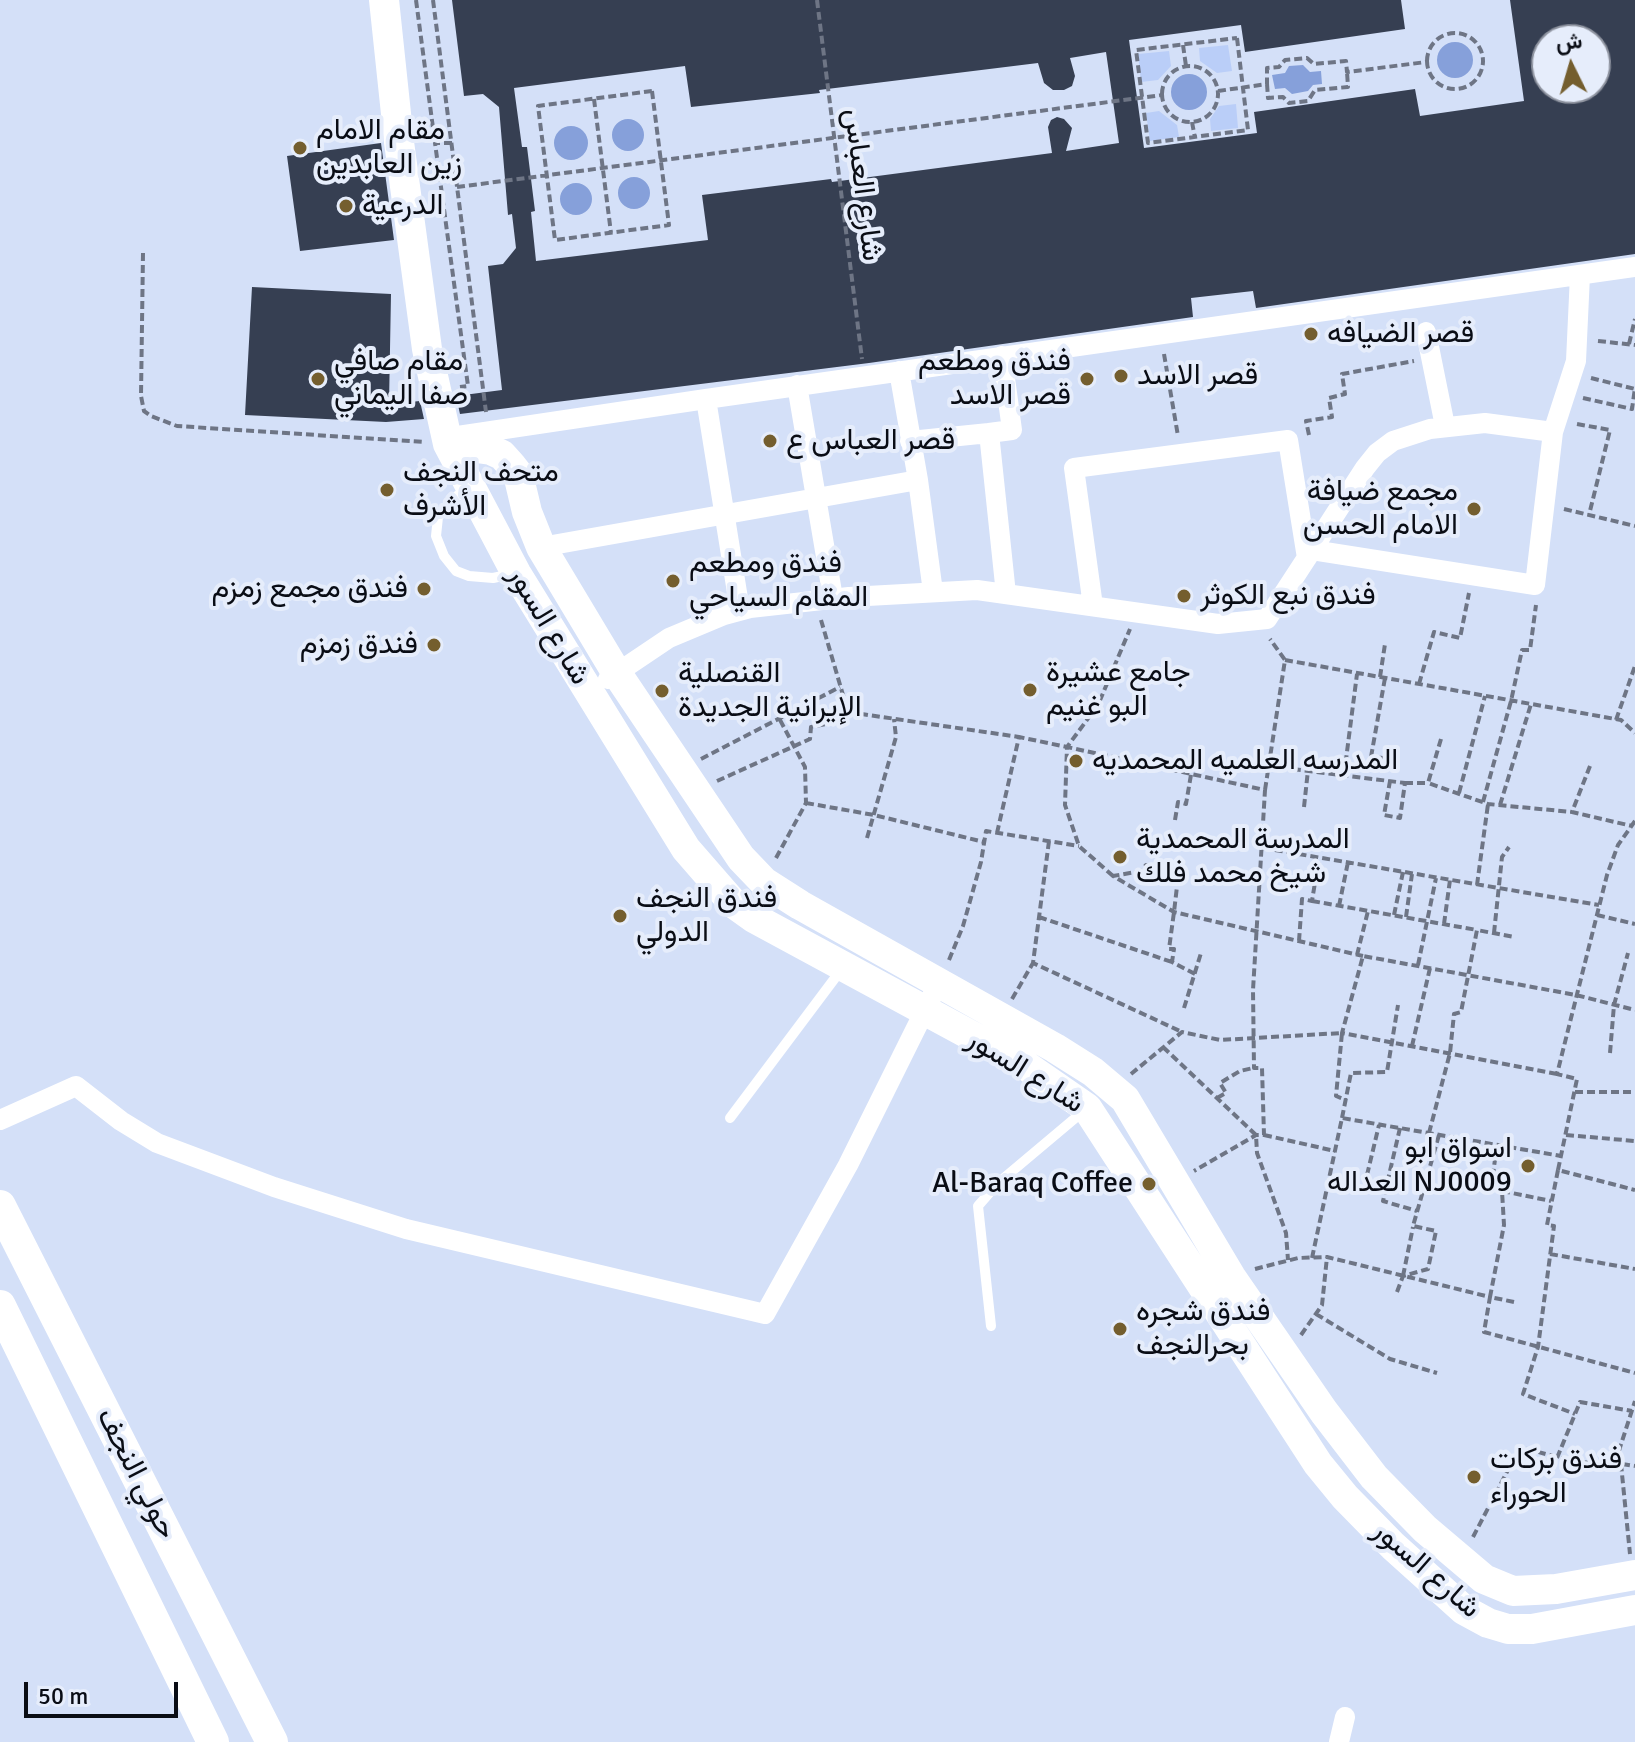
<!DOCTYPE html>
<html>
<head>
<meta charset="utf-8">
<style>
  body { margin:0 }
  #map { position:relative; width:1635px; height:1742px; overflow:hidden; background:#d4e0f8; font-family:Signika,Vazirmatn,sans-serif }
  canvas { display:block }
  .north { position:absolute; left:1531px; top:24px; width:80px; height:80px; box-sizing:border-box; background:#e6edfb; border:2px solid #8e939f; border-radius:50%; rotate:355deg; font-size:22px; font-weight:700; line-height:32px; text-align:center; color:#0a0d15 }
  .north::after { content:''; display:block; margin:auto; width:28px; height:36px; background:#745e2e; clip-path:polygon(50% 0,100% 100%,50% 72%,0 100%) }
  .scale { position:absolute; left:24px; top:1682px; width:154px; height:36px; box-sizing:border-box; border:4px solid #0a0d15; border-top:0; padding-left:10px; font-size:24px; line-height:28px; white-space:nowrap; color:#0a0d15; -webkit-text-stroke:6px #e6edfb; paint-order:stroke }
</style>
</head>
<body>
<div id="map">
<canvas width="1635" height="1742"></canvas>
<div class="north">ش</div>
<div class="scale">50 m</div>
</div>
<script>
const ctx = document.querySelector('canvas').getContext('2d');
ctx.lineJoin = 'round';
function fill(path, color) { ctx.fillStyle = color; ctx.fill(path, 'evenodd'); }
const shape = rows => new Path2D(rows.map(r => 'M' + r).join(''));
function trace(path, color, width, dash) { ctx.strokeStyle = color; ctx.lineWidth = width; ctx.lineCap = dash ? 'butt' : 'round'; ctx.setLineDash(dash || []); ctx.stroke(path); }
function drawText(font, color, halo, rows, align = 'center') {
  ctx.font = font + ' Signika,Vazirmatn,sans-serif'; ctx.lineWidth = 8; ctx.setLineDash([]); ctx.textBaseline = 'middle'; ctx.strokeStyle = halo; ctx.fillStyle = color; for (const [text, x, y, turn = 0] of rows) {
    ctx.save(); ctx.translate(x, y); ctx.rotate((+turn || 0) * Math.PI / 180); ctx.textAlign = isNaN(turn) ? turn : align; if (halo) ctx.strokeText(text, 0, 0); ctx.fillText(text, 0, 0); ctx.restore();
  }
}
const green = shape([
  [1228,45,1232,71,1217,73,1200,61,1199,48],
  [1169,51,1171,66,1158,80,1141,82,1138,54],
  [1236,104,1238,128,1211,131,1210,119,1219,106],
  [1159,111,1177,125,1179,137,1150,141,1146,113]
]);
const water = shape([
  '1437 60a18 18 0 1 1 36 0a18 18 0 1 1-36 0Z',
  [1303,65,1310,72,1321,71,1322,84,1313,85,1308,91,1292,94,1285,88,1275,89,1272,75,1285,73,1289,66],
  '1171 92a18 18 0 1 1 36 0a18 18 0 1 1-36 0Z',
  '612 135a16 16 0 1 1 32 0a16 16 0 1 1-32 0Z',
  '554 143a17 17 0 1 1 34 0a17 17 0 1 1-34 0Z',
  '618 193a16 16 0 1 1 32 0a16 16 0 1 1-32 0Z',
  '560 199a16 16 0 1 1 32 0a16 16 0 1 1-32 0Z'
]);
const building = shape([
  [452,0,1401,0,1405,29,1245,52,1241,25,1129,40,1144,148,1257,133,1254,112,1415,89,1420,116,1524,101,1510,0,1635,0,1635,254,1256,308,1253,291,1191,298,1193,317,869,363,460,414,456,396,502,390,488,266,503,264,516,248,512,214,508,215,499,107,483,94,464,96],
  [1547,40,1595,40,1595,88,1547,88],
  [1106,52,1119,143,1066,151,1072,128,1064,119,1057,117,1051,120,1048,127,1052,153,832,182,831,179,702,195,708,240,536,261,531,212,535,211,527,147,522,147,514,88,685,66,691,107,820,93,819,90,1038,63,1044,83,1053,90,1064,90,1072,86,1075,76,1070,58],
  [381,143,394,240,300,251,287,156],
  [252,287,391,294,389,404,420,401,424,419,386,422,245,415]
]);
const path = shape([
  [416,0,435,143],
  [433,0,486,412],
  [817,0,862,359],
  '1427 61a28 28 0 1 1 56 0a28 28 0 1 1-56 0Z',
  [1237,38,1248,130,1148,143,1136,50,1237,38],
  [1183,45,1186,66],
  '1162 94a28 28 0 1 1 56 0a28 28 0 1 1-56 0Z',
  [1267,84,1268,98,1283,97,1289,103,1308,101,1315,90,1348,87,1347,72],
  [652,91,669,225,555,240,538,106,652,91],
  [1218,91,1267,84,1267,68,1279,67,1285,60,1307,58,1314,64,1346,61,1347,72,1426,62],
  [594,99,611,233],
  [1192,122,1195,138],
  [452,143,435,143,468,386,460,387],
  [457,187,1162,95],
  [143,253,141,396,144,411,151,416,177,426,424,442],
  [1598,341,1635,345],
  [1629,344,1635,319],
  [1164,354,1178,436],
  [1591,378,1635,389],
  [1583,398,1632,409,1635,388],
  [1577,424,1610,430,1589,515],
  [1309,435,1306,421,1332,417,1329,398,1345,394,1342,374,1414,361],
  [1564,509,1635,526],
  [821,620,848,712,1019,737],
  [1285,660,1621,720,1635,733],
  [1380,677,1385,644],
  [1419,684,1434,632,1460,638,1469,593],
  [1616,720,1635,666],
  [1441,739,1428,783,1488,804,1572,812],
  [1383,758,1371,757,1385,678],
  [701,759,840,687],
  [1269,766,1405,783,1400,818,1384,815,1390,781],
  [1590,766,1572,812,1632,826],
  [1344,775,1357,674],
  [717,781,810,739,811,727,837,722,848,712],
  [1405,783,1428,783],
  [1265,790,1285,660,1270,639],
  [1459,793,1485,696],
  [1483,802,1511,701,1522,650,1530,650,1536,605],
  [806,803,874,815,984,842],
  [1500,805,1531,704],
  [1304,807,1308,770],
  [1175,820,1178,802,1186,804,1194,757],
  [1635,821,1618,845,1607,875,1557,1074,1577,1079,1558,1170,1635,1190],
  [997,833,1019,737,1067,747,1098,705,1130,629],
  [867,838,896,737,894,719],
  [1049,841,1033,963,1182,1032],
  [1263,848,1599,905],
  [776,858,806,803,805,767,779,718],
  [1113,876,1079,846,1065,805,1067,747,1265,790,1253,990,1254,1068,1262,1068,1264,1135,1256,1135,1194,1171],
  [1477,885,1488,804],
  [1312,901,1477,930],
  [1339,906,1348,862],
  [1394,915,1403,872],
  [1597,915,1635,924],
  [1039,917,1172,962],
  [1406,917,1412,874],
  [1444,924,1450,880],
  [1494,933,1502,857,1509,847],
  [1299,941,1302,899,1312,901,1319,858],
  [1357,955,1368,911],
  [949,960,963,926,981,862,986,831,1079,846],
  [1418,965,1436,878],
  [1195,974,1172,962,1174,949,1169,949,1174,912,1178,878,1146,865,1141,871,1113,876,1174,912,1363,956],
  [1012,999,1033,963],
  [1184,1008,1201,953],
  [1412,1046,1430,968],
  [1163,1047,1256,1135,1257,1153,1286,1233,1288,1260],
  [1610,1053,1614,1005,1628,953],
  [1131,1074,1182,1032,1220,1040,1342,1033,1336,1096,1346,1100],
  [1557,1074,1342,1033,1363,956,1576,995,1635,1010],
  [1575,1092,1635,1092],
  [1217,1098,1226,1093,1220,1083,1240,1071,1253,1068],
  [1342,1118,1351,1073,1387,1072,1398,1005],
  [1400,1128,1383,1201,1417,1211],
  [1429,1133,1450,1053,1454,1014,1461,1012,1477,930,1514,937],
  [1264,1135,1335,1151],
  [1566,1135,1635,1141],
  [1497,1145,1491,1189,1500,1191],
  [1558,1170,1547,1225,1554,1226,1538,1347,1523,1394,1575,1414],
  [1367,1175,1379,1125],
  [1550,1254,1635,1269],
  [1312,1258,1342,1118,1561,1156],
  [1255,1269,1298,1258,1327,1257,1490,1297,1484,1332,1635,1373],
  [1403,1276,1413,1227],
  [1397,1292,1403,1276,1428,1269,1436,1231,1413,1226,1439,1135],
  [1514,1302,1490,1297,1504,1225,1502,1191,1551,1201],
  [1316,1314,1390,1359,1437,1373],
  [1301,1335,1322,1305,1327,1257],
  [1557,1458,1580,1402,1632,1411],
  [1615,1463,1635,1401],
  [1622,1464,1635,1466],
  [1473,1537,1520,1447,1575,1462,1621,1464,1630,1554]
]);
const lane = shape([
  [469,488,454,498,438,517,436,536,444,556,456,571,469,576,493,578,512,574],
  [730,1118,841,970],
  [991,1326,978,1206,998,1183,1086,1109]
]);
const street = shape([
  [1426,332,1445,426],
  [899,371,918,480],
  [797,385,833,598],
  [706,399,1635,267],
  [989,433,1012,430,1002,356],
  [451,437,706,399,740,611],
  [910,441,989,433,1006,594],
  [541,547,918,480,933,592],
  [1312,550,1365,468,1377,453,1393,441,1430,429,1485,423,1553,432],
  [1093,606,1074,468,1288,440,1307,558],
  [608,679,669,638,724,615,750,608,849,597,977,590,1218,624,1267,619,1312,550,1535,585,1553,432,1576,361,1580,275],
  [0,1120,76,1086,121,1121,157,1143,274,1187,406,1229,765,1314,848,1165,939,982],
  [1339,1742,1345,1717]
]);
const secondary = shape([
  [384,0,399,142,427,349,448,444,516,573,686,849,733,903,754,918,1022,1063,1087,1108,1318,1464,1345,1497,1393,1546,1464,1610,1488,1623,1508,1629,1532,1629,1635,1610],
  [448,444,491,450,502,455,511,465,518,474,527,512,541,547,616,672,741,858,764,882,800,905,1055,1048,1093,1072,1125,1099,1231,1277,1324,1412,1374,1477,1425,1529,1484,1579,1513,1591,1556,1589,1635,1575]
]);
const primary = shape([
  [0,1206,272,1742],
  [0,1306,213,1742]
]);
const markers = [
  [300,148,8,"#745e2e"],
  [346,206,8,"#745e2e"],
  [1311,334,8,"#745e2e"],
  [1121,376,8,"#745e2e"],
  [318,379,8,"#745e2e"],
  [1087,379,8,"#745e2e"],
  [770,441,8,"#745e2e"],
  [387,490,8,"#745e2e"],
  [1474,509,8,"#745e2e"],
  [673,581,8,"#745e2e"],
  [424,589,8,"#745e2e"],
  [1184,596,8,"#745e2e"],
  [434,645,8,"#745e2e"],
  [1030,690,8,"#745e2e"],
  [662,691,8,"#745e2e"],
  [1076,761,8,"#745e2e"],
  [1120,857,8,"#745e2e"],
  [620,916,8,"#745e2e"],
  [1528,1166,8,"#745e2e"],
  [1149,1184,8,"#745e2e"],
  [1120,1329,8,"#745e2e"],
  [1474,1477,8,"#745e2e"]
];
const poiNames = [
  ["مقام الامام",316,131],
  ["زين العابدين",316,165],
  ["الدرعية",362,206],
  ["قصر الضيافه",1327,334],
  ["مقام صافي",334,362],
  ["صفا اليماني",334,396],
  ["فندق ومطعم",1071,362,"right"],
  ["قصر الاسد",1071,396,"right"],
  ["قصر الاسد",1137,376],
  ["قصر العباس ع",786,441],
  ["متحف النجف",403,473],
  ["الأشرف",403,507],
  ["مجمع ضيافة",1458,492,"right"],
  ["الامام الحسن",1458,526,"right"],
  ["فندق ومطعم",689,564],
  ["المقام السياحي",689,598],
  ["فندق مجمع زمزم",408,589,"right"],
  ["فندق نبع الكوثر",1200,596],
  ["فندق زمزم",418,645,"right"],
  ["جامع عشيرة",1046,673],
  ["البو غنيم",1046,707],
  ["القنصلية",678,674],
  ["الإيرانية الجديدة",678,708],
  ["المدرسه العلمیه المحمدیه",1092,761],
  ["المدرسة المحمدية",1136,840],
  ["شيخ محمد فلك",1136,874],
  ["فندق النجف",636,899],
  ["الدولي",636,933],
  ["اسواق ابو",1512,1149,"right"],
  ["العداله NJ0009",1512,1183,"right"],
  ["Al-Baraq Coffee",1133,1184,"right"],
  ["فندق شجره",1136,1312],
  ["بحرالنجف",1136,1346],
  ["فندق بركات",1490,1460],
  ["الحوراء",1490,1494]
];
const streetNames = [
  ["شارع العباس",862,185,83],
  ["شارع السور",548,626,59],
  ["شارع السور",1025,1072,32],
  ["حولي النجف",136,1474,63],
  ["شارع السور",1426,1570,41]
];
fill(green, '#bacef8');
fill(water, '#86a0da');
fill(building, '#363f52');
trace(path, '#6e7585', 4, [8, 4]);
trace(lane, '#fff', 10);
trace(street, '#fff', 20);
trace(secondary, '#fff', 30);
trace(primary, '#fff', 32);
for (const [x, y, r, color] of markers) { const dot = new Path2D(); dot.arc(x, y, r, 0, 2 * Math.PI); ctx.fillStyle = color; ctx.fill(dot); trace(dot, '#e6edfb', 3); }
drawText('30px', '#0a0d15', '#e6edfb', poiNames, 'left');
drawText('30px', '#0a0d15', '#e6edfb', streetNames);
</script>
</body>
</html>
